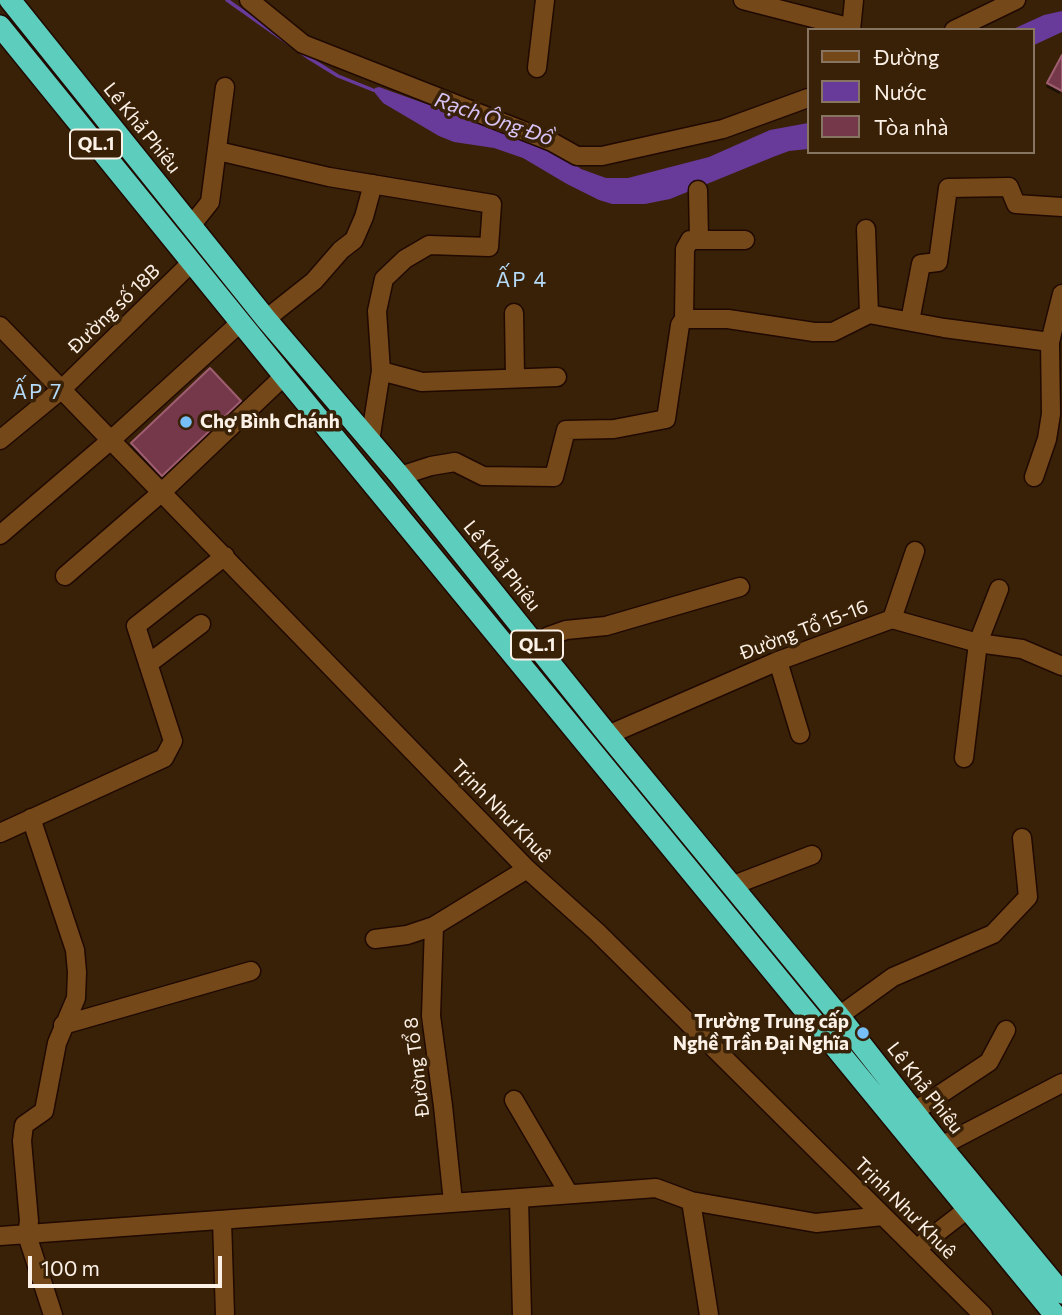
<!DOCTYPE html>
<html>
<head>
<meta charset="utf-8">
<style>
  body { margin:0 }
  #map { position:relative; width:1062px; height:1315px; overflow:hidden; background:#392108; font-family:Commissioner,sans-serif }
  canvas { display:block }
  .legend { position:absolute; left:807px; top:28px; width:228px; height:126px; box-sizing:border-box; background:#392108; border:2px solid #877461; margin:0; padding:9px 12px; list-style:none; font-size:21px; color:#fcf1e7 }
  .legend li { display:flex; align-items:center; gap:14px; height:35px }
  .legend b { width:35px; border:2px solid #877461 }
  .scale { position:absolute; left:28px; top:1256px; width:194px; height:32px; box-sizing:border-box; border:4px solid #fcf1e7; border-top:0; padding-left:9px; font-size:21px; line-height:24px; white-space:nowrap; color:#fcf1e7; -webkit-text-stroke:5px #392108; paint-order:stroke }
</style>
</head>
<body>
<div id="map">
<canvas width="1062" height="1315"></canvas>
<ul class="legend">
<li><b style="height:9px;background:#754819"></b>Đường</li>
<li><b style="height:19px;background:#683a9a"></b>Nước</li>
<li><b style="height:19px;background:#74384a"></b>Tòa nhà</li>
</ul>
<div class="scale">100 m</div>
</div>
<script>
const ctx = document.querySelector('canvas').getContext('2d');
ctx.lineJoin = 'round';
function fill(path, color) { ctx.fillStyle = color; ctx.fill(path, 'evenodd'); }
const shape = rows => new Path2D(rows.map(r => 'M' + r).join(''));
function trace(path, color, width, dash) { ctx.strokeStyle = color; ctx.lineWidth = width; ctx.lineCap = dash ? 'butt' : 'round'; ctx.setLineDash(dash || []); ctx.stroke(path); }
function drawText(font, color, halo, rows, align = 'center') {
  ctx.font = font + ' Commissioner,sans-serif'; ctx.lineWidth = 7; ctx.setLineDash([]); ctx.textBaseline = 'middle'; ctx.strokeStyle = halo; ctx.fillStyle = color; for (const [text, x, y, turn = 0] of rows) {
    ctx.save(); ctx.translate(x, y); ctx.rotate((+turn || 0) * Math.PI / 180); ctx.textAlign = isNaN(turn) ? turn : align; if (halo) ctx.strokeText(text, 0, 0); ctx.fillText(text, 0, 0); ctx.restore();
  }
}
const water = shape([
  [1062,11,1062,32,1032,46,1032,30,1011,30,1044,15],
  [379,87,474,121,504,126,553,149,581,169,606,178,628,178,709,157,770,130,808,123,808,149,789,151,773,157,670,199,645,204,612,204,599,200,567,184,523,158,494,148,454,142,439,136,383,103,375,93,375,88]
]);
const shadow = shape([
  [1055,68,1062,68,1062,91,1059,94,1046,87],
  [209,370,239,401,154,481,126,451]
]);
const stream = shape([
  [227,0,309,58,338,76,378,92]
]);
const building = shape([
  [1062,55,1062,91,1047,83,1062,55],
  [210,368,241,401,162,476,131,443,210,368]
]);
const minor = shape([
  [249,0,303,44,552,142,577,156,602,156,723,129,808,98],
  [743,0,848,27,851,30],
  [851,30,854,0],
  [954,30,1016,0],
  [537,68,545,0],
  [218,151,329,177,492,204,489,247,429,245,405,259,384,279,377,311,381,371,370,441],
  [698,190,699,239],
  [191,226,210,202,225,87],
  [866,229,869,314],
  [514,313,515,377],
  [266,319,314,281,341,250,354,240,364,217,373,184],
  [684,319,685,249,690,240,745,240],
  [910,321,921,264,938,262,948,188,1009,187,1016,204,1062,207],
  [0,326,527,869,597,932,983,1315],
  [381,371,422,382,557,377],
  [0,440,62,389,192,262],
  [400,476,431,466,455,462,483,476,554,477,566,430,614,429,666,419,680,325,684,319,728,319,814,332,833,332,869,314,944,328,1050,342],
  [1034,477,1047,439,1051,414,1050,342,1062,294],
  [0,535,111,440,241,322],
  [65,576,162,492,284,376],
  [892,619,915,551],
  [536,644,549,636,566,630,606,626,740,587],
  [778,661,800,734],
  [148,664,201,624],
  [608,735,778,661,892,619,978,643,1022,649,1062,666],
  [964,758,978,643,999,589],
  [31,818,75,950,77,972,76,998,57,1043,44,1111,24,1125,22,1141,29,1221,27,1235,53,1315],
  [0,833,164,758,173,741,136,626,225,556],
  [731,886,812,855],
  [434,926,431,1016,443,1106,453,1202],
  [375,939,407,935,434,926,527,869],
  [839,1016,893,977,993,934,1028,897,1022,838],
  [63,1025,251,971],
  [514,1100,569,1194],
  [915,1111,989,1062,1006,1030],
  [941,1146,1062,1083],
  [519,1199,522,1315],
  [691,1201,709,1315],
  [222,1220,225,1315],
  [0,1236,656,1188,691,1201,816,1223,883,1216],
  [916,1249,969,1208]
]);
const highway = shape([
  [10,0,266,319,400,476,608,735,839,1016,941,1146,1062,1293],
  [0,26,284,376,1055,1315]
]);
const markers = [
  [186,422,7,"#77c0f7"],
  [863,1033,7,"#77c0f7"]
];
const shields = [
  [96,144,52],
  [537,645,52]
];
const shieldNames = [
  ["QL.1",96,144],
  ["QL.1",537,645]
];
const streetNames = [
  ["Lê Khả Phiêu",142,128,51],
  ["Đường số 18B",114,309,-44],
  ["Lê Khả Phiêu",502,566,51],
  ["Đường Tổ 15-16",804,630,-21],
  ["Trịnh Như Khuê",501,811,46],
  ["Đường Tổ 8",417,1067,-97],
  ["Lê Khả Phiêu",925,1088,52],
  ["Trịnh Như Khuê",905,1208,45]
];
const poiNames = [
  ["Chợ Bình Chánh",200,422],
  ["Trường Trung cấp",849,1022,"right"],
  ["Nghề Trần Đại Nghĩa",849,1044,"right"]
];
const waterNames = [
  ["Rạch Ông Đồ",494,119,19]
];
const neighbourhoodNames = [
  ["ẤP 4",522,280],
  ["ẤP 7",38,392]
];
fill(water, '#683a9a');
fill(shadow, '#0007');
trace(stream, '#683a9a', 3.5);
fill(building, '#74384a');
trace(building, '#9f5e70', 2);
trace(minor, '#1f0900', 21);
trace(highway, '#1f0900', 24);
trace(minor, '#754819', 18);
trace(highway, '#5dcebe', 21);
for (const [x, y, r, color] of markers) { const dot = new Path2D(); dot.arc(x, y, r, 0, 2 * Math.PI); ctx.fillStyle = color; ctx.fill(dot); trace(dot, '#392108', 2.5); }
for (const [x, y, w] of shields) { const box = new Path2D(); box.roundRect(x - w / 2, y - 14.5, w, 29, 5); ctx.fillStyle = '#392108'; ctx.fill(box); trace(box, '#fcf1e7', 2); }
drawText('bold 18px', '#fcf1e7', null, shieldNames);
drawText('19px', '#fcf1e7', '#392108', streetNames);
drawText('bold 19px', '#fcf1e7', '#392108', poiNames, 'left');
drawText('italic 21px', '#d7c3f6', '#392108', waterNames);
ctx.letterSpacing = '2px';
drawText('21px', '#b4dbfa', '#392108', neighbourhoodNames);
ctx.letterSpacing = '0px';
</script>
</body>
</html>
